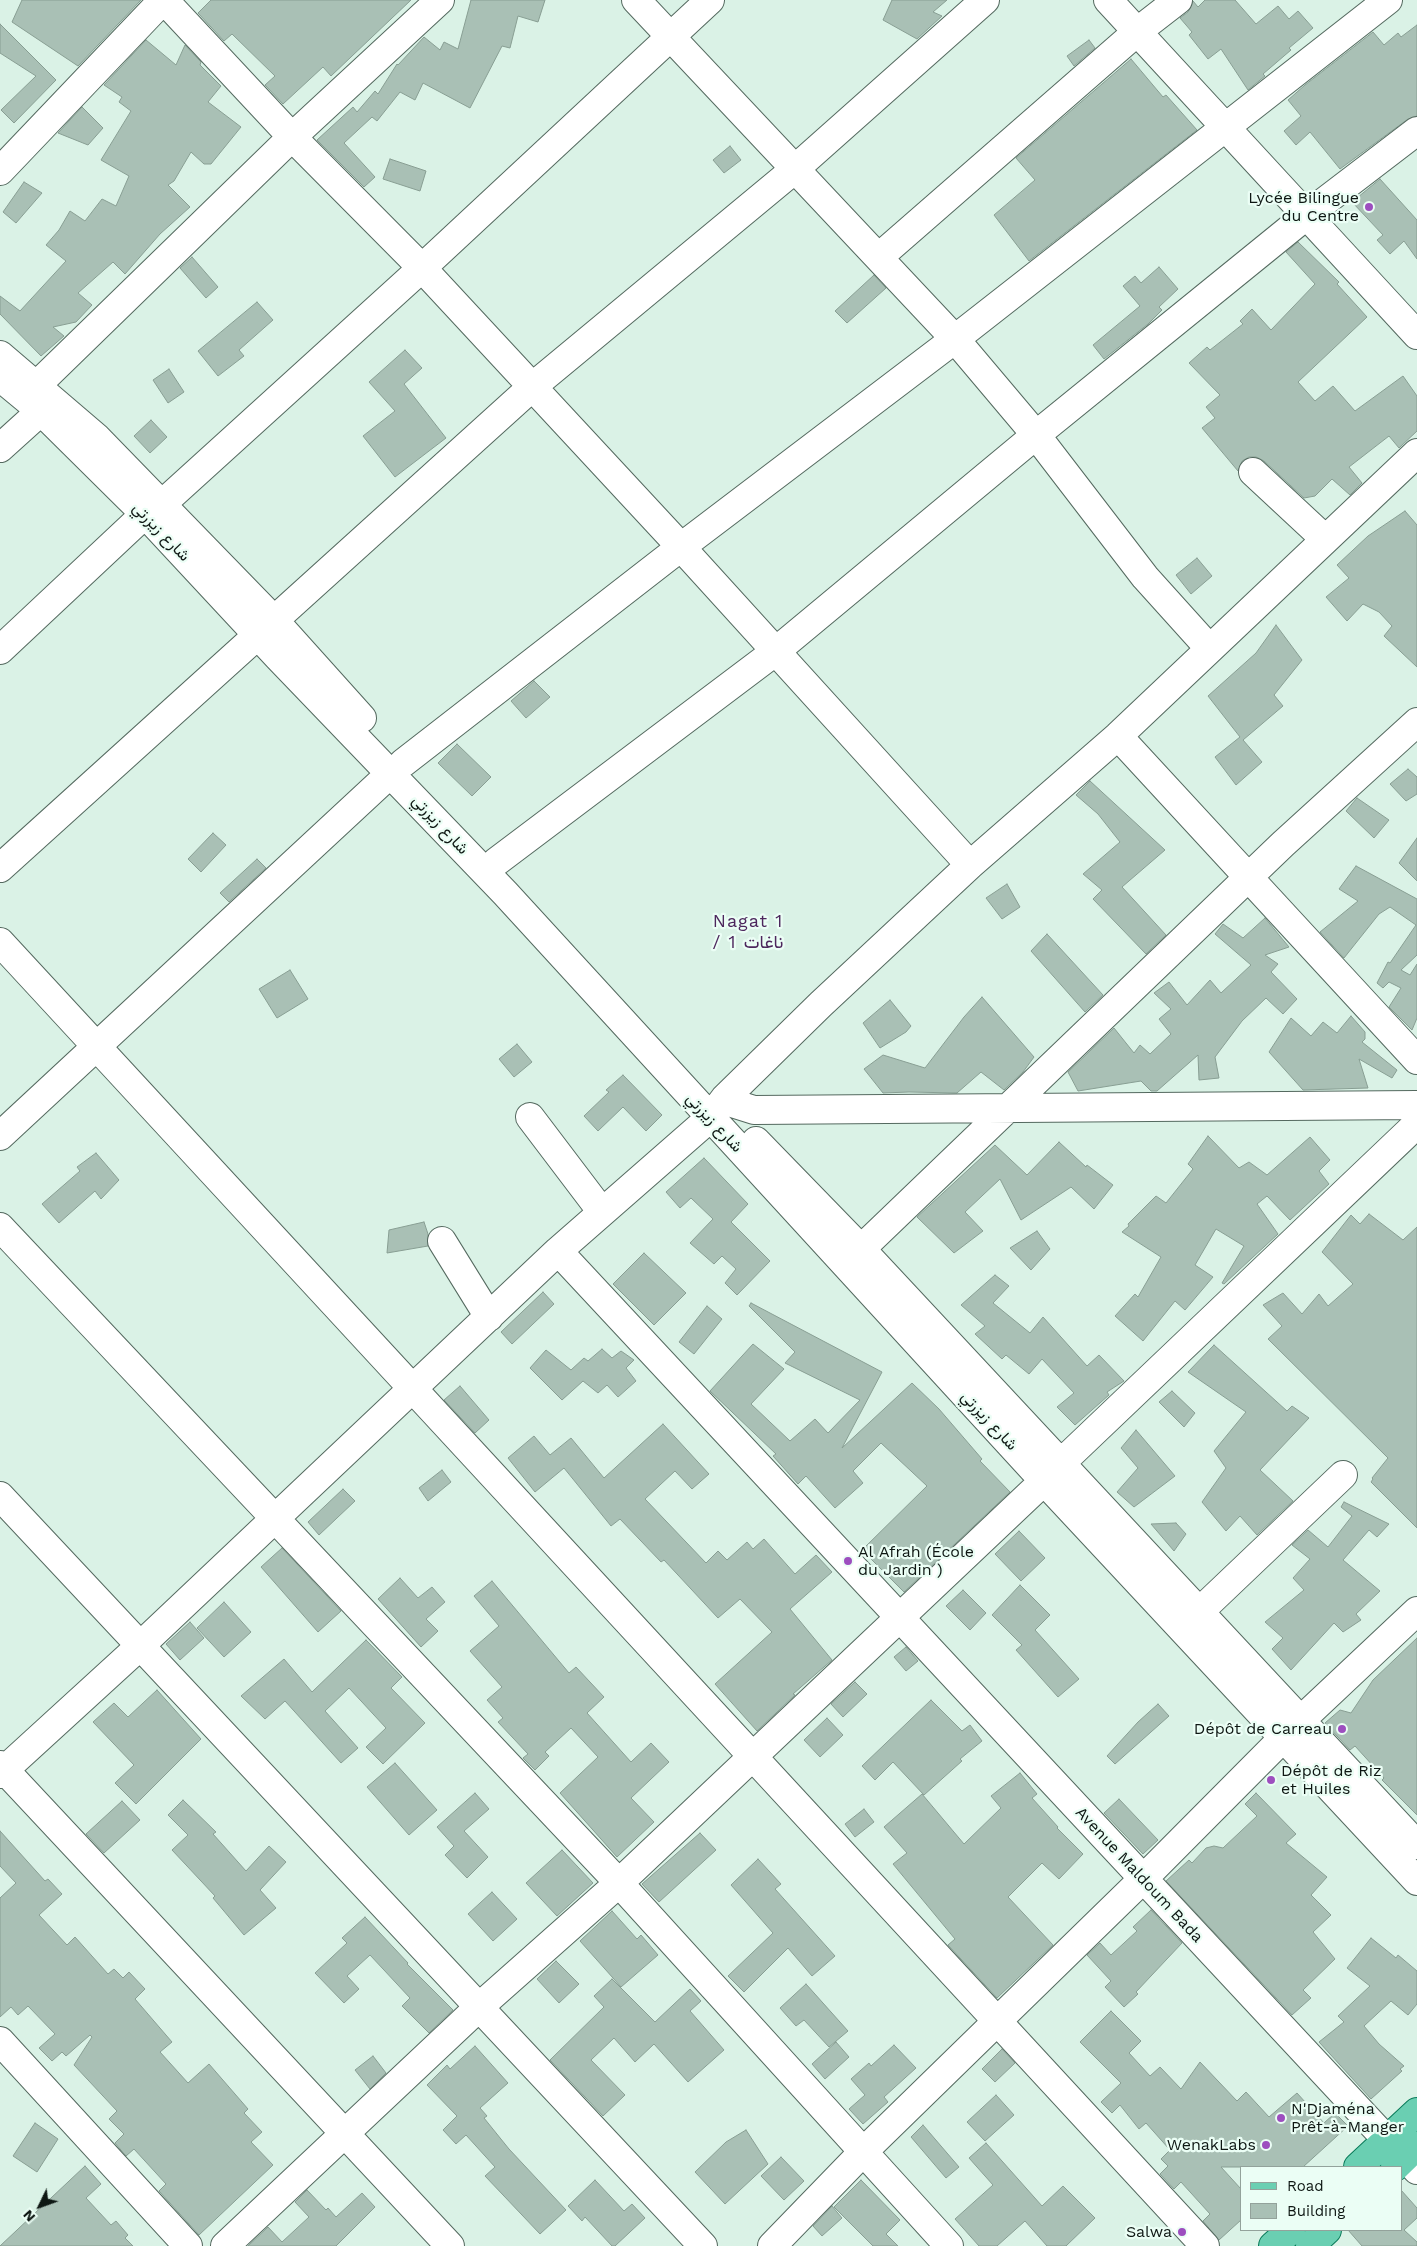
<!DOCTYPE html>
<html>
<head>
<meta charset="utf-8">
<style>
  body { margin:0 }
  #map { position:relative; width:1417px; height:2246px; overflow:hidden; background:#daf2e6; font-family:"Work Sans",sans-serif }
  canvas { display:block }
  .legend { position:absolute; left:1240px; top:2166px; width:162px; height:65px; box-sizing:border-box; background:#ebfef5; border:1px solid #93a29b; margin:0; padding:6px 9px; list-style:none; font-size:15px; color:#0e1713 }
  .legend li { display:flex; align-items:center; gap:10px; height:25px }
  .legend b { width:25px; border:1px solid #93a29b }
  .north { position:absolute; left:15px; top:2181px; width:50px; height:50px; -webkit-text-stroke:4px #ebfef5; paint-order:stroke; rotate:228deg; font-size:14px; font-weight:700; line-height:20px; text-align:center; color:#0e1713 }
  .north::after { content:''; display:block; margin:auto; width:18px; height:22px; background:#0e1713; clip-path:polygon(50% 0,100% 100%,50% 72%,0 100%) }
</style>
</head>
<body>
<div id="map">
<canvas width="1417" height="2246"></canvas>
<ul class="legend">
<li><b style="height:6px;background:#6acfb2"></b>Road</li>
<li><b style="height:14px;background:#a9c0b5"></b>Building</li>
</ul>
<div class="north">N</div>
</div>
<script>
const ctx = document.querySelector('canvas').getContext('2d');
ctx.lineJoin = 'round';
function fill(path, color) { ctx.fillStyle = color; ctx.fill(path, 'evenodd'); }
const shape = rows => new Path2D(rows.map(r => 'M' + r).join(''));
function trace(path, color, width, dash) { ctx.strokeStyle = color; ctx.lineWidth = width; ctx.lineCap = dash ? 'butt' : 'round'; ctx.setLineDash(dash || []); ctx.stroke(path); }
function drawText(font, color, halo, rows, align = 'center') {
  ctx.font = font + ' "Work Sans",Vazirmatn,sans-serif'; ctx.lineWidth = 4.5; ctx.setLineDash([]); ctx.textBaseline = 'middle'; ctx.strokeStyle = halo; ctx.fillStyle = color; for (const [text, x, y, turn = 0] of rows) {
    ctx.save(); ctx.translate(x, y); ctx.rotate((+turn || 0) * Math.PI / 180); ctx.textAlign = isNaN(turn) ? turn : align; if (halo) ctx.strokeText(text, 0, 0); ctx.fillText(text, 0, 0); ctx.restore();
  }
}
const building = shape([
  [22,0,141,0,78,66,12,22,22,0],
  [211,0,411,0,331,76,323,67,283,104,265,85,275,76,232,34,224,41,198,13,211,0],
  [471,0,545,0,538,22,518,16,510,48,502,46,470,108,423,83,415,100,400,92,377,121,372,117,344,143,375,177,364,187,317,140,353,107,357,112,375,91,378,94,397,64,398,65,424,37,440,50,444,42,458,49,471,0],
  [892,0,947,0,933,12,942,16,917,39,883,20,892,0],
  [1205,0,1235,0,1256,24,1278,6,1289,19,1298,11,1313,28,1289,48,1291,50,1263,74,1265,76,1248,90,1221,49,1208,59,1189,35,1192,32,1180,18,1188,12,1193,1,1198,7,1205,0],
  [0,24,56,80,14,123,1,110,36,76,0,53,0,24],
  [1417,25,1417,116,1408,119,1340,169,1310,132,1296,145,1284,131,1301,116,1288,100,1305,85,1373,32,1384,45,1398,33,1401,37,1417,25],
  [146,40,176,65,185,45,201,62,200,65,221,86,208,102,241,127,211,164,204,164,191,152,174,181,168,185,190,207,160,234,125,274,113,262,78,293,92,305,76,322,53,327,64,336,41,356,0,314,0,296,20,311,66,261,46,245,59,230,70,211,85,221,102,199,116,206,129,176,101,160,131,111,119,102,122,97,104,85,146,40],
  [1089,40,1095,48,1074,66,1067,56,1089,40],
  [1131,59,1163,97,1166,95,1197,130,1029,261,994,215,1035,180,1016,158,1131,59],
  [82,107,103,128,88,145,58,133,82,107],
  [730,146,741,160,724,173,713,160,730,146],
  [390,159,426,171,420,191,383,179,390,159],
  [1380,179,1417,220,1417,259,1404,241,1390,254,1377,240,1383,235,1352,202,1380,179],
  [24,182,42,193,16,223,3,212,24,182],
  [1298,242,1339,282,1337,284,1367,317,1298,382,1315,401,1333,386,1355,411,1403,376,1417,396,1417,431,1399,448,1389,436,1349,467,1362,483,1350,495,1332,479,1315,496,1304,498,1264,461,1256,457,1249,457,1242,461,1238,471,1202,428,1215,418,1206,407,1220,395,1189,363,1207,347,1210,350,1243,324,1240,321,1252,309,1271,330,1315,284,1286,252,1298,242],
  [192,257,218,287,206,298,180,268,192,257],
  [1159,267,1178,289,1159,307,1162,310,1148,324,1104,359,1093,345,1140,306,1123,286,1135,276,1141,283,1159,267],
  [874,275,886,288,847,323,835,311,874,275],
  [257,302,273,320,239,350,244,356,218,376,198,351,257,302],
  [405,350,422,368,404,384,446,438,395,477,363,436,395,411,369,382,405,350],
  [169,369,184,392,168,403,153,380,169,369],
  [151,420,167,437,150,453,134,436,151,420],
  [1405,511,1417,525,1417,667,1384,636,1392,626,1379,612,1363,604,1347,621,1326,597,1349,578,1337,565,1368,536,1405,511],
  [1197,558,1212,576,1191,594,1176,575,1197,558],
  [1276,625,1302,660,1274,695,1283,706,1243,740,1262,762,1236,785,1215,757,1240,737,1208,696,1256,653,1276,625],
  [534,681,550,697,526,718,511,701,534,681],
  [457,744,491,777,472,796,438,763,457,744],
  [1408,769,1417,777,1417,794,1406,801,1390,784,1408,769],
  [1090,781,1165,850,1122,887,1166,935,1146,954,1093,899,1102,890,1083,874,1120,842,1098,814,1076,795,1090,781],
  [1357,798,1389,820,1374,838,1346,811,1357,798],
  [213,833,226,845,201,872,188,859,213,833],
  [1417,838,1417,881,1399,863,1417,838],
  [257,859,266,868,229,902,220,893,257,859],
  [1356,866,1417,899,1417,955,1401,970,1410,975,1417,964,1417,1018,1412,1030,1389,1007,1401,988,1389,982,1383,988,1377,983,1388,962,1390,963,1416,925,1390,907,1379,914,1344,958,1320,932,1358,901,1339,889,1356,866],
  [1007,884,1020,907,1002,919,986,898,1007,884],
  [1265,918,1289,947,1265,955,1278,964,1271,972,1297,999,1283,1014,1266,998,1242,1021,1215,1057,1219,1078,1199,1080,1198,1055,1157,1091,1151,1091,1141,1081,1078,1091,1068,1072,1114,1028,1134,1053,1140,1045,1150,1054,1171,1034,1159,1019,1171,1009,1154,993,1169,982,1187,1005,1210,980,1221,993,1251,965,1215,934,1223,924,1243,938,1265,918],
  [1047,934,1103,995,1085,1012,1031,951,1047,934],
  [290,970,308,999,277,1018,259,989,290,970],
  [982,997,1034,1057,1023,1072,1004,1090,981,1072,957,1093,909,1092,883,1093,864,1069,883,1055,925,1068,964,1017,982,997],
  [890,1000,911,1026,906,1032,880,1048,863,1023,890,1000],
  [1351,1016,1365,1032,1365,1039,1362,1042,1397,1070,1392,1078,1359,1059,1368,1088,1303,1090,1269,1052,1291,1018,1311,1036,1323,1022,1337,1033,1351,1016],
  [517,1044,532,1062,514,1077,499,1059,517,1044],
  [623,1075,662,1115,646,1131,623,1107,598,1131,584,1116,609,1092,606,1090,623,1075],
  [1208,1136,1239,1168,1249,1162,1267,1175,1310,1137,1330,1160,1319,1171,1329,1184,1290,1220,1267,1196,1257,1204,1278,1234,1224,1284,1222,1283,1244,1246,1216,1229,1195,1265,1213,1277,1185,1310,1175,1301,1143,1341,1115,1316,1135,1294,1138,1297,1161,1257,1122,1232,1129,1226,1128,1224,1156,1196,1166,1203,1193,1169,1188,1164,1208,1136],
  [1059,1142,1086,1167,1087,1165,1113,1185,1094,1209,1071,1187,1021,1220,1000,1179,965,1212,983,1231,954,1253,917,1217,995,1145,1027,1175,1059,1142],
  [96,1153,119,1180,101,1199,95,1191,59,1223,42,1204,80,1171,77,1167,96,1153],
  [704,1158,748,1204,731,1222,770,1261,737,1295,725,1283,736,1269,722,1256,714,1264,690,1243,713,1219,691,1198,680,1208,666,1192,704,1158],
  [1369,1214,1403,1240,1417,1227,1417,1528,1371,1482,1373,1479,1372,1478,1388,1458,1268,1339,1282,1326,1263,1305,1283,1293,1302,1314,1319,1294,1328,1306,1353,1284,1322,1252,1351,1215,1360,1224,1369,1214],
  [424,1222,428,1234,428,1246,387,1253,389,1230,424,1222],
  [1037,1231,1050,1249,1031,1270,1010,1248,1037,1231],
  [644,1253,686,1293,654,1325,613,1284,644,1253],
  [995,1275,1009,1286,993,1303,1030,1333,1043,1317,1087,1366,1099,1355,1124,1381,1107,1392,1109,1395,1075,1425,1057,1407,1074,1393,1042,1359,1029,1374,1006,1355,1002,1359,975,1334,985,1326,961,1305,995,1275],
  [543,1292,554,1304,512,1344,501,1332,543,1292],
  [751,1303,882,1372,842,1448,912,1383,939,1409,982,1459,980,1461,1010,1492,904,1592,862,1550,927,1486,881,1443,853,1471,863,1483,835,1508,806,1476,798,1484,773,1456,776,1454,710,1391,753,1344,784,1369,751,1404,790,1441,815,1419,828,1433,860,1400,785,1363,795,1352,749,1306,751,1303],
  [707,1306,722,1319,694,1354,679,1342,707,1306],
  [1214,1345,1287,1411,1292,1406,1309,1418,1260,1470,1293,1501,1257,1535,1240,1516,1226,1531,1202,1502,1226,1468,1214,1451,1246,1412,1188,1372,1214,1345],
  [602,1349,612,1358,621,1351,634,1360,626,1368,636,1381,618,1397,607,1385,598,1393,583,1381,562,1400,530,1368,546,1350,571,1370,584,1358,588,1361,602,1349],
  [460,1386,489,1420,475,1433,444,1400,460,1386],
  [1172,1391,1195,1413,1184,1427,1159,1402,1172,1391],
  [663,1424,709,1474,692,1489,675,1471,645,1499,706,1563,718,1551,727,1560,747,1542,753,1549,764,1539,795,1574,816,1555,832,1572,790,1609,832,1660,793,1694,795,1695,757,1731,715,1684,772,1632,740,1599,718,1618,664,1560,661,1562,620,1519,611,1526,564,1468,535,1492,508,1458,534,1436,550,1455,571,1438,604,1478,663,1424],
  [1136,1430,1175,1476,1134,1507,1117,1492,1138,1468,1121,1448,1136,1430],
  [442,1470,451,1482,428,1501,419,1488,442,1470],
  [343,1489,355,1501,319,1535,308,1522,343,1489],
  [1344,1502,1389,1524,1377,1537,1369,1530,1343,1560,1380,1591,1356,1614,1361,1620,1343,1632,1334,1623,1291,1670,1272,1649,1283,1638,1265,1622,1304,1590,1293,1578,1310,1559,1292,1545,1308,1530,1328,1547,1352,1516,1341,1507,1344,1502],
  [1176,1523,1186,1534,1174,1551,1151,1524,1176,1523],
  [1019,1531,1045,1558,1021,1581,995,1554,1019,1531],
  [282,1548,341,1611,318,1632,261,1567,282,1548],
  [400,1578,418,1598,432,1587,445,1602,426,1619,438,1631,421,1647,378,1599,400,1578],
  [492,1581,569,1673,576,1667,604,1697,587,1713,631,1762,651,1743,669,1762,631,1798,654,1822,617,1857,560,1793,598,1757,571,1728,545,1752,549,1756,535,1770,523,1758,528,1754,498,1722,503,1718,487,1700,502,1687,470,1651,499,1626,474,1596,492,1581],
  [1020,1585,1050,1615,1035,1630,1079,1679,1058,1697,1016,1650,1022,1645,992,1615,1020,1585],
  [963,1590,986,1613,970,1630,946,1606,963,1590],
  [224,1602,251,1632,224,1657,197,1628,224,1602],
  [190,1622,204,1638,180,1660,166,1644,190,1622],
  [1417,1638,1417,1815,1382,1780,1384,1778,1355,1746,1350,1750,1325,1723,1340,1710,1351,1713,1373,1680,1417,1638],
  [366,1640,402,1677,391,1688,425,1723,383,1764,366,1747,386,1728,349,1688,325,1711,358,1748,341,1763,285,1701,265,1719,241,1696,284,1659,312,1692,366,1640],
  [906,1647,918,1661,906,1671,894,1657,906,1647],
  [855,1682,867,1694,843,1717,831,1704,855,1682],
  [157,1690,201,1739,136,1804,115,1783,134,1765,93,1722,114,1703,128,1717,157,1690],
  [931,1700,962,1731,970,1725,982,1741,960,1759,962,1761,924,1795,893,1762,875,1780,862,1766,931,1700],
  [1158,1704,1169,1716,1115,1764,1107,1756,1138,1722,1158,1704],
  [827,1718,843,1735,820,1757,804,1740,827,1718],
  [395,1763,437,1810,409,1835,367,1787,395,1763],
  [1020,1773,1037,1794,1032,1798,1058,1827,1057,1828,1083,1854,1059,1879,1042,1863,1008,1897,1053,1945,997,1998,948,1945,955,1939,893,1864,907,1853,884,1827,922,1794,964,1844,1001,1808,991,1796,1020,1773],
  [475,1793,489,1809,464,1831,488,1857,467,1878,445,1855,454,1846,437,1827,475,1793],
  [1256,1793,1296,1834,1286,1843,1327,1877,1311,1895,1331,1915,1313,1932,1335,1959,1303,1990,1311,1998,1292,2015,1166,1881,1189,1860,1192,1863,1206,1848,1214,1846,1223,1848,1257,1816,1245,1804,1256,1793],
  [1119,1799,1158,1840,1143,1854,1104,1813,1119,1799],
  [183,1800,216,1832,213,1834,246,1871,269,1846,286,1862,260,1890,276,1908,244,1935,213,1898,215,1896,172,1850,188,1835,168,1815,183,1800],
  [122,1801,140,1820,104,1853,86,1834,122,1801],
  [864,1809,874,1822,855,1837,845,1824,864,1809],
  [0,1831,45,1881,48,1879,62,1894,39,1915,67,1945,75,1937,108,1974,114,1969,123,1978,129,1972,145,1989,135,1999,172,2042,160,2052,188,2083,209,2064,248,2109,244,2113,262,2132,251,2142,273,2165,199,2235,159,2191,166,2184,134,2149,126,2156,115,2143,124,2134,109,2119,117,2111,74,2065,92,2037,90,2035,66,2056,62,2052,52,2061,39,2048,55,2034,28,2006,18,2015,11,2007,0,2017,0,1898,16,1883,0,1866,0,1831],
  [700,1833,716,1850,659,1902,642,1884,700,1833],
  [562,1850,593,1883,557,1916,526,1883,562,1850],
  [758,1859,781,1884,775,1889,835,1956,812,1976,788,1948,744,1992,728,1976,773,1933,731,1885,758,1859],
  [492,1892,517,1919,493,1941,468,1914,492,1892],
  [1151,1910,1182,1943,1136,1992,1138,1994,1124,2007,1105,1987,1111,1981,1087,1955,1100,1943,1111,1955,1137,1931,1133,1927,1151,1910],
  [612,1911,637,1939,641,1935,658,1955,621,1987,580,1941,612,1911],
  [365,1917,408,1963,407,1964,453,2010,429,2033,402,2006,410,1998,370,1955,347,1976,359,1989,344,2003,315,1973,347,1943,342,1938,365,1917],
  [1371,1938,1396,1958,1398,1955,1417,1971,1417,2004,1408,2015,1391,2001,1364,2026,1379,2044,1404,2066,1400,2069,1402,2071,1371,2099,1319,2042,1344,2022,1338,2016,1370,1986,1347,1968,1371,1938],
  [556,1961,579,1984,559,2003,537,1979,556,1961],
  [612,1979,655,2022,690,1989,701,2001,690,2011,724,2050,688,2082,654,2044,635,2062,614,2038,591,2060,625,2095,603,2116,550,2060,604,2007,594,1996,612,1979],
  [806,1984,848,2031,829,2047,804,2020,796,2026,780,2008,806,1984],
  [1111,2011,1141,2041,1129,2053,1150,2076,1160,2067,1181,2089,1200,2062,1237,2101,1246,2092,1269,2117,1297,2093,1324,2123,1335,2113,1348,2126,1303,2167,1221,2167,1241,2189,1241,2220,1219,2240,1203,2221,1210,2214,1181,2182,1174,2189,1160,2174,1168,2166,1161,2159,1170,2150,1146,2123,1139,2129,1120,2105,1112,2113,1101,2102,1121,2083,1080,2042,1111,2011],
  [836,2042,849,2057,825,2079,812,2064,836,2042],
  [894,2045,916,2068,884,2097,888,2102,863,2124,849,2109,865,2095,851,2079,869,2063,871,2066,894,2045],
  [475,2046,508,2083,480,2108,487,2116,484,2118,509,2149,566,2210,540,2234,485,2176,495,2167,466,2135,456,2144,443,2130,457,2116,427,2085,447,2065,450,2069,475,2046],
  [1002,2049,1015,2063,995,2082,982,2069,1002,2049],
  [373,2056,386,2073,370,2089,355,2070,373,2056],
  [996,2095,1014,2115,985,2141,967,2122,996,2095],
  [35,2123,58,2139,37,2172,13,2156,35,2123],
  [923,2125,959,2167,946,2178,911,2137,923,2125],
  [746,2130,768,2164,725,2204,695,2172,726,2142,746,2130],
  [986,2143,1042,2206,1063,2186,1095,2218,1066,2246,1047,2246,1025,2221,997,2246,979,2246,955,2219,993,2185,969,2158,986,2143],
  [781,2157,804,2181,784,2200,761,2176,781,2157],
  [85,2166,101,2184,86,2198,111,2225,116,2221,128,2235,125,2238,133,2246,0,2246,85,2166],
  [595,2180,624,2211,632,2204,645,2218,615,2246,612,2246,585,2217,582,2221,568,2206,595,2180],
  [861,2180,900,2220,886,2234,898,2246,873,2246,834,2207,861,2180],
  [307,2190,326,2210,328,2208,336,2217,362,2193,375,2207,336,2246,248,2246,268,2227,282,2242,309,2217,295,2202,307,2190],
  [1401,2190,1417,2208,1417,2218,1404,2230,1417,2242,1417,2246,1362,2246,1348,2230,1401,2230,1401,2190],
  [832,2206,842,2218,822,2236,813,2226,832,2206]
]);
const minor = shape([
  [164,0,292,137,422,268,681,547,970,865],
  [636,0,955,339,1036,435,1145,577,1209,648],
  [1108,0,1417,335],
  [0,171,163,0],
  [879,257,1138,31,1178,0],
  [0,355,97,438,274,620,362,718],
  [0,377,41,411,145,514,278,657,505,893,1044,1481,1417,1881],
  [37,385,292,137,440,0],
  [0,448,41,411],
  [1253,472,1325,539],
  [162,504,422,268,710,0],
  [0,650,145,514],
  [1118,736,1417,1060],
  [403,763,681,547,955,339,1388,0],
  [496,862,776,651,1036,435,1307,215,1417,131],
  [0,868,532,387,795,169,985,0],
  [0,942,1205,2246],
  [725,1098,735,1104,754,1110,1417,1105],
  [530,1117,602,1212],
  [0,1136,391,773],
  [756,1141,861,1249,1417,1845],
  [0,1227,619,1883,949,2246],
  [442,1241,489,1317],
  [861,1249,1283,844,1417,722],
  [558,1251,1387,2140],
  [1060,1464,1417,1124],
  [0,1496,703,2246],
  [1198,1613,1343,1475],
  [0,1765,450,2246],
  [0,1774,140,1646,558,1251,710,1118,725,1098,821,1004,970,865,1118,736,1417,453],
  [0,2041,188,2246],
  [1405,2157,1417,2170],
  [225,2246,478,2008,619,1883,1044,1481],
  [772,2246,863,2152,1143,1879,1300,1721,1417,1611]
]);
const major = shape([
  [1358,2167,1417,2112],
  [1395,2167,1417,2146],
  [1273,2246,1291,2230],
  [1310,2246,1327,2230]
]);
const markers = [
  [1369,207,5,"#9d4ebf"],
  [848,1561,5,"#9d4ebf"],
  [1342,1729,5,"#9d4ebf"],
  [1271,1780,5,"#9d4ebf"],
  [1281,2118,5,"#9d4ebf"],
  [1266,2145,5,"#9d4ebf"],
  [1182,2232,5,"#9d4ebf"]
];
const poiNames = [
  ["Lycée Bilingue",1359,198],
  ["du Centre",1359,216],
  ["Al Afrah (École",858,1552,"left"],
  ["du Jardin )",858,1570,"left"],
  ["Dépôt de Carreau",1332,1729],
  ["Dépôt de Riz",1281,1771,"left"],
  ["et Huiles",1281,1789,"left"],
  ["N'Djaména",1291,2109,"left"],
  ["Prêt-à-Manger",1291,2127,"left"],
  ["WenakLabs",1256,2145],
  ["Salwa",1172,2232]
];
const streetNames = [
  ["شارع زيزرتي",161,532,46],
  ["شارع زيزرتي",440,825,47],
  ["شارع زيزرتي",714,1123,47],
  ["شارع زيزرتي",989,1421,47],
  ["Avenue Maldoum Bada",1139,1875,47]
];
const neighbourhoodNames = [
  ["Nagat 1",748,922],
  ["/ ناغات 1",748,943]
];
fill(building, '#a9c0b5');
trace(building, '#889e93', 1);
trace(minor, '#54695f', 30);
trace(major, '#097a59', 30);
trace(minor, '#fff', 28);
trace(major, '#6acfb2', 28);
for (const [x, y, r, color] of markers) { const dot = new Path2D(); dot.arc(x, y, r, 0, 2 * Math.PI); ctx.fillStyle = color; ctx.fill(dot); trace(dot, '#ebfef5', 2); }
drawText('16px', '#0e1713', '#ebfef5', poiNames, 'right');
drawText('16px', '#0e1713', '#ebfef5', streetNames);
ctx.letterSpacing = '1px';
drawText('18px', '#4d275d', '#ebfef5', neighbourhoodNames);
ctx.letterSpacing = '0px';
</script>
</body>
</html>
